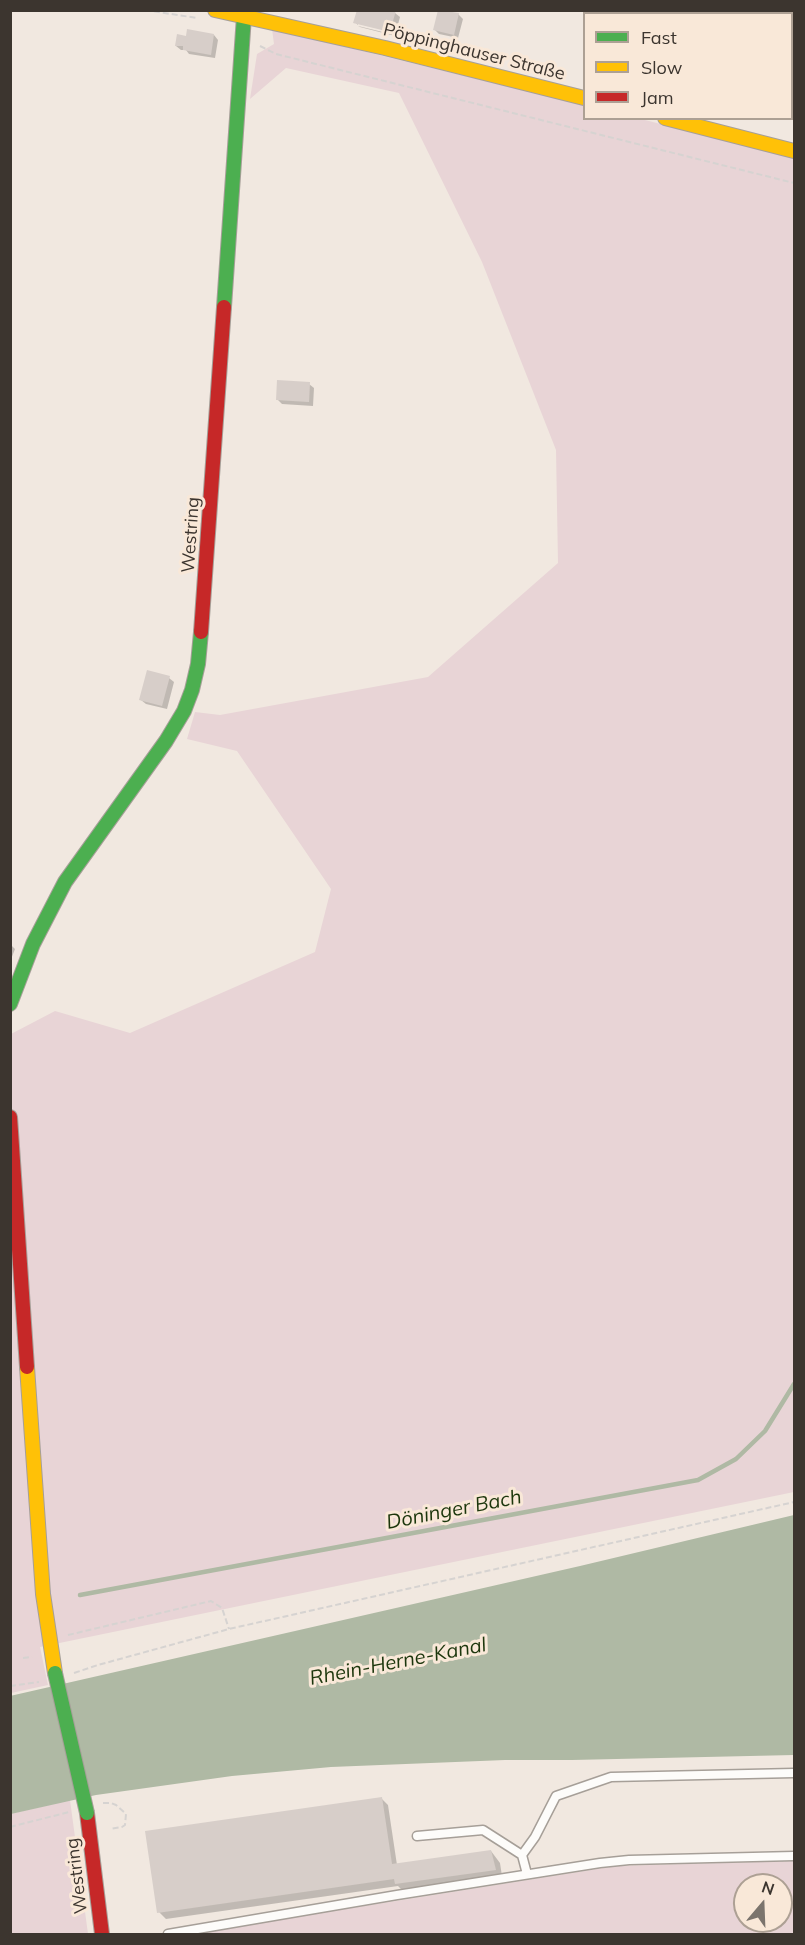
<!DOCTYPE html>
<html>
<head>
<meta charset="utf-8">
<style>
  body { margin:0 }
  #map { position:relative; width:805px; height:1945px; overflow:hidden; background:#f1e8e0; font-family:Mulish,sans-serif }
  canvas { display:block }
  .frame { position:absolute; inset:0; border:12px solid #3c352f; pointer-events:none }
  .legend { position:absolute; left:583px; top:12px; width:210px; height:108px; box-sizing:border-box; background:#f9e8d8; border:2px solid #ada094; margin:0; padding:8px 10px; list-style:none; font-size:18px; color:#3c352f }
  .legend li { display:flex; align-items:center; gap:12px; height:30px }
  .legend b { width:30px; border:2px solid #ada094 }
  .north { position:absolute; left:733px; top:1873px; width:60px; height:60px; box-sizing:border-box; background:#f9e8d8; border:2px solid #ada094; border-radius:50%; rotate:19deg; font-size:16px; font-weight:700; line-height:24px; text-align:center; color:#3c352f }
  .north::after { content:''; display:block; margin:auto; width:21px; height:27px; background:#7b746d; clip-path:polygon(50% 0,100% 100%,50% 72%,0 100%) }
</style>
</head>
<body>
<div id="map">
<canvas width="805" height="1945"></canvas>
<div class="frame"></div>
<ul class="legend">
<li><b style="height:8px;background:#4caf50"></b>Fast</li>
<li><b style="height:8px;background:#ffc107"></b>Slow</li>
<li><b style="height:8px;background:#c62828"></b>Jam</li>
</ul>
<div class="north">N</div>
</div>
<script>
const ctx = document.querySelector('canvas').getContext('2d');
ctx.lineJoin = 'round';
function fill(path, color) { ctx.fillStyle = color; ctx.fill(path, 'evenodd'); }
const shape = rows => new Path2D(rows.map(r => 'M' + r).join(''));
function trace(path, color, width, dash) { ctx.strokeStyle = color; ctx.lineWidth = width; ctx.lineCap = dash ? 'butt' : 'round'; ctx.setLineDash(dash || []); ctx.stroke(path); }
function drawText(font, color, halo, rows, align = 'center') {
  ctx.font = font + ' Mulish,sans-serif'; ctx.lineWidth = 6; ctx.setLineDash([]); ctx.textBaseline = 'middle'; ctx.strokeStyle = halo; ctx.fillStyle = color; for (const [text, x, y, turn = 0] of rows) {
    ctx.save(); ctx.translate(x, y); ctx.rotate((+turn || 0) * Math.PI / 180); ctx.textAlign = isNaN(turn) ? turn : align; if (halo) ctx.strokeText(text, 0, 0); ctx.fillText(text, 0, 0); ctx.restore();
  }
}
const green = shape([
  [272,29,584,105,584,118,641,119,794,158,794,1492,40,1647,48,1685,11,1693,11,1034,55,1011,130,1033,315,952,331,889,237,751,187,739,195,712,220,715,428,677,558,563,556,450,482,262,399,93,286,68,250,99,257,54,274,44],
  [70,1800,88,1934,11,1934,10,1814],
  [794,1861,794,1934,188,1934,616,1866],
  [745,1885,781,1885,781,1921,745,1921]
]);
const water = shape([
  [794,1515,794,1755,572,1760,505,1760,331,1767,232,1776,96,1795,11,1814,10,1696,580,1566]
]);
const shadow = shape([
  [386,10,395,13,400,17,396,32,358,22,358,25,355,22],
  [439,10,458,14,463,19,458,38,439,34,434,29],
  [784,10,794,10,794,29,792,28,792,14,783,14],
  [358,26,395,35,395,36,360,27],
  [214,35,218,40,215,58,189,54,186,50,181,50,176,46],
  [792,66,794,67,794,82,792,81],
  [309,384,314,388,313,406,282,404,278,400],
  [169,678,174,682,167,709,146,704,141,700],
  [10,944,15,949,10,962],
  [381,1798,388,1805,397,1865,491,1851,500,1863,502,1876,403,1891,398,1886,166,1919,159,1912]
]);
const stream = shape([
  [80,1595,698,1480,736,1459,765,1431,794,1384]
]);
const building = shape([
  [357,10,396,10,390,32,353,23],
  [438,10,459,13,454,35,433,30],
  [187,29,214,34,211,55,183,50,183,46,175,46,177,34,186,36],
  [277,380,310,382,309,402,276,400],
  [147,670,170,676,162,706,139,700],
  [382,1797,392,1864,491,1850,496,1870,395,1884,394,1879,157,1913,145,1831]
]);
const path = shape([
  [145,10,197,18],
  [260,46,276,54,794,183],
  [68,1635,211,1601,222,1608,229,1629],
  [23,1658,32,1657],
  [74,1673,98,1665,229,1629,794,1502],
  [10,1686,39,1682],
  [103,1803,111,1803,116,1805,126,1814,125,1825,122,1827,110,1829],
  [10,1827,69,1812]
]);
const lane = shape([
  [417,1836,483,1830,522,1855,527,1874],
  [522,1855,535,1837,556,1796,611,1777,794,1773],
  [168,1934,397,1895,600,1863,629,1860,794,1856]
]);
const fast = shape([
  [224,307,244,16],
  [10,1004,33,944,65,882,166,741,184,711,192,690,198,664,201,632]
]);
const slow = shape([
  [215,10,385,48,584,98],
  [665,118,794,151],
  [27,1367,43,1594,55,1673]
]);
const jam = shape([
  [201,632,224,307],
  [10,1117,27,1367],
  [87,1813,102,1934]
]);
const fastBridge = shape([
  [55,1673,87,1813]
]);
const streetNames = [
  ["Pöppinghauser Straße",474,52,14],
  ["Westring",191,535,-86],
  ["Westring",77,1876,-97]
];
const waterNames = [
  ["Döninger Bach",454,1510,-11],
  ["Rhein-Herne-Kanal",398,1662,-11]
];
fill(green, '#e8d4d6');
fill(water, '#afb9a4');
fill(shadow, '#0003');
trace(stream, '#afb9a4', 4.5);
fill(building, '#d7cec9');
trace(lane, '#a69f98', 11);
trace(fast, '#a69f98', 16);
trace(slow, '#a69f98', 16);
trace(jam, '#a69f98', 16);
trace(path, '#d6d3d1', 2, [6, 3]);
trace(lane, '#fdfcfa', 8);
trace(fast, '#4caf50', 14);
trace(slow, '#ffc107', 14);
trace(jam, '#c62828', 14);
trace(fastBridge, '#a69f98', 16, []);
trace(fastBridge, '#4caf50', 14);
drawText('18px', '#3c352f', '#f9e8d8', streetNames);
drawText('italic 20px', '#1c360c', '#f9e8d8', waterNames);
</script>
</body>
</html>
